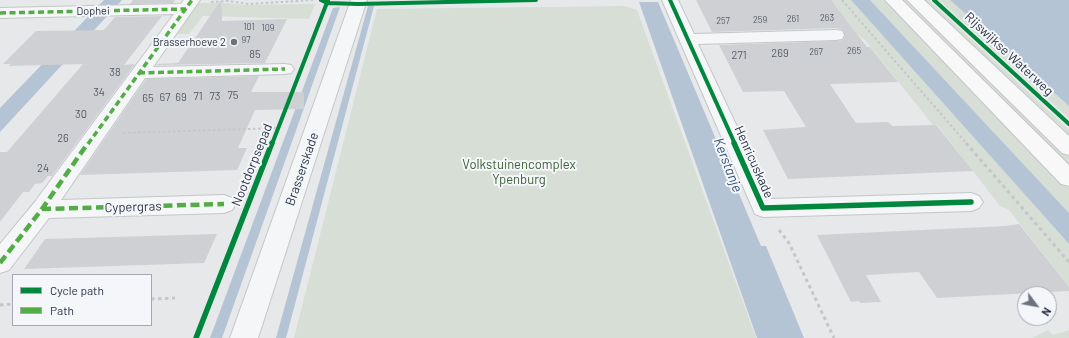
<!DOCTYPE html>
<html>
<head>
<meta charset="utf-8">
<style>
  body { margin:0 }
  #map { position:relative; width:1069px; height:338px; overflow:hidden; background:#e6e8ea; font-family:Barlow,sans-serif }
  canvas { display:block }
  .legend { position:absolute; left:12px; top:274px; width:140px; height:52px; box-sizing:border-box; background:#f4f6f9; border:1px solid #a4a8b1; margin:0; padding:5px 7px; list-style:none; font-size:12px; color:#2b3445 }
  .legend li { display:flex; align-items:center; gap:8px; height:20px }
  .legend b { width:20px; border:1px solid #a4a8b1 }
  .north { position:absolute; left:1017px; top:286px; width:40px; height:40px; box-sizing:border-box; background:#f4f6f9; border:1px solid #a4a8b1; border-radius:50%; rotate:122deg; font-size:11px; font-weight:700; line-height:16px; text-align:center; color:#2b3445 }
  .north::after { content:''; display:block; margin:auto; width:14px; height:18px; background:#6c737f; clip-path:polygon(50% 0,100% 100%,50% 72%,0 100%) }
</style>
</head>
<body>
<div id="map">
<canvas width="1069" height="338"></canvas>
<ul class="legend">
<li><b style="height:5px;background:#00873e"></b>Cycle path</li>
<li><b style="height:5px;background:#54ac47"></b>Path</li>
</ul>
<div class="north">N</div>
</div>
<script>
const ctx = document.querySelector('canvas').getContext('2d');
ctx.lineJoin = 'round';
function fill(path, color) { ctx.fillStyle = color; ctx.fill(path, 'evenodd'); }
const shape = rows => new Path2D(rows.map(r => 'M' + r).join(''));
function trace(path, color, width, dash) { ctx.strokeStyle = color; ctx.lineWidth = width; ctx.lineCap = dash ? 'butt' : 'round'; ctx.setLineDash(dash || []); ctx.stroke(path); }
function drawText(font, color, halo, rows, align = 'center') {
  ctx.font = font + ' Barlow,sans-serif'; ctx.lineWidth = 4; ctx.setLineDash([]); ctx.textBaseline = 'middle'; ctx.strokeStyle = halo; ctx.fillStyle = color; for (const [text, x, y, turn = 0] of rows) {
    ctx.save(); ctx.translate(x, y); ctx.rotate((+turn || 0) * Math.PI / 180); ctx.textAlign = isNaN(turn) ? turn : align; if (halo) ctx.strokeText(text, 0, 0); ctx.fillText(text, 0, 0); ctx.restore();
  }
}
const green = shape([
  [831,0,851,0,1069,244,1069,287,1009,210,1000,206,937,125,933,125,865,40,857,34],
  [870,0,889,0,1069,183,1069,213],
  [897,0,910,0,1069,153,1069,172],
  [919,0,929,0,1069,130,1069,142],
  [939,0,950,0,1069,106,1069,118],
  [197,3,225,3,245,5,315,4,309,19,203,16,189,34,176,34],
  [625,6,637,10,756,338,294,338,377,9],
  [1048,330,1053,335,1069,330,1069,338,1032,338]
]);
const water = shape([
  [104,0,122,0,0,132,0,108],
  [851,0,870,0,1069,213,1069,244],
  [950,0,1069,0,1069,106],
  [639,2,658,2,761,246,766,246,804,338,757,338],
  [340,7,222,338,210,338,333,8]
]);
const stream = shape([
  [371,4,374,6,286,338,276,338,368,6,371,4]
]);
const building = shape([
  [133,0,175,0,173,3,130,4],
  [221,0,222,21,287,19,265,63,156,65,157,64,178,63],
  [696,0,831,0,867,47,870,47,898,82,830,84,856,123,888,122,892,126,936,125,973,171,788,179,763,130,806,127,784,91,743,92,719,45,836,41,843,40,845,36,843,30,836,28,712,32],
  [162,16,124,65,135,64,52,176,48,176,42,183,35,184,29,192,23,192,0,222,0,152,7,152,83,64,9,66,11,64,3,64,36,31,104,30,115,17],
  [259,76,251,92,304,92,304,109,255,110,238,148,247,148,237,170,80,175,146,79],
  [1019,224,1069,287,1069,291,937,298,919,272,866,275,881,302,860,303,859,301,851,302,817,235,1006,226],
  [217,234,204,263,24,269,45,239]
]);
const pathFar1 = shape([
  [842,0,967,144],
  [211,2,228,1,249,4,314,0],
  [123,133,278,128]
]);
const path = shape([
  [966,143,1069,262],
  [779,230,789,243,834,338],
  [151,299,175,298],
  [0,305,13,304]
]);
const minor = shape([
  [184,0,200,0,153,67,285,64,291,65,294,69,291,73,285,74,145,78,61,200,224,195,232,198,236,204,232,210,224,213,49,218,9,270,0,273,0,244,34,203,174,14,0,18,0,8,181,4,184,0],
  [351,0,367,0,258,338,230,338,351,0],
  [662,0,678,0,694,34,836,30,842,31,844,35,842,39,836,40,698,44,771,199,971,193,979,196,983,202,979,208,971,211,763,217,755,214,662,0]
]);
const secondary = shape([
  [885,0,902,0,1069,165,1069,186,1061,184,885,0],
  [907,0,924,0,1069,136,1069,155,1062,153,907,0]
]);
const quietFar1 = shape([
  [0,13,186,9],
  [139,73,285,69],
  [88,144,192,0]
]);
const quiet = shape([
  [42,209,224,204],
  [0,263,42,209,88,143]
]);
const cyclewayFar1 = shape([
  [321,0,327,3,358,4,536,0],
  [670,0,735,144],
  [934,0,1069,124],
  [272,144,328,0]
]);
const cycleway = shape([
  [734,143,763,208,971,202],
  [196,338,272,143]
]);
const markers = [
  [234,42,4,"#6c737f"]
];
const farNumbernames = [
  ["263",827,18],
  ["261",793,19],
  ["259",760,20],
  ["257",723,21],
  ["101",249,27],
  ["109",268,28],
  ["97",246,40],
  ["265",854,51],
  ["267",816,52]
];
const farStreetnames = [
  ["Dophei",93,11,-1]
];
const farPoinames = [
  ["Brasserhoeve 2",226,42]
];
const numberNames = [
  ["269",780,53],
  ["85",255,54],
  ["271",739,55],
  ["38",115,72],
  ["34",99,92],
  ["75",233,95],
  ["71",198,96],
  ["73",215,96],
  ["67",165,97],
  ["69",181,97],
  ["65",148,98],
  ["30",81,114],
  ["26",63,138],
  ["24",43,168]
];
const streetNames = [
  ["Rijswijkse Waterweg",1009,54,43],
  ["Henricuskade",754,162,66],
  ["Nootdorpsepad",252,165,-68],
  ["Brasserskade",302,169,-71],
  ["Cypergras",133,207,-2]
];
const parkNames = [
  ["Volkstuinencomplex",519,165],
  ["Ypenburg",519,180]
];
const waterNames = [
  ["Kerstanje",728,165,69]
];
fill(green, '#d6ded6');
fill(water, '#b4c4d5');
fill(stream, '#b4c4d5');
fill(building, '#ced0d3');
trace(minor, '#c4c6c8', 2);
trace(secondary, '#c4c6c8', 2);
trace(pathFar1, '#c5c6ca', 2, [2.5, 2.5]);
trace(path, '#c5c6ca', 3, [3.5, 3.5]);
fill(minor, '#f5f6f7');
fill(secondary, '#f8f8f8');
trace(quietFar1, '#54ac47', 3.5, [6, 3.5]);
trace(quiet, '#54ac47', 4.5, [9, 4.5]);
trace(cyclewayFar1, '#00873e', 4);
trace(cycleway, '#00873e', 5.5);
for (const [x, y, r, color] of markers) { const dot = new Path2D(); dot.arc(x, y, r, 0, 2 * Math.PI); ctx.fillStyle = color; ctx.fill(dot); trace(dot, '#f4f6f9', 1.5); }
drawText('9px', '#545c69', null, farNumbernames);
drawText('11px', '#2b3445', '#f4f6f9', farStreetnames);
drawText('11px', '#2b3445', '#f4f6f9', farPoinames, 'right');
drawText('11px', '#545c69', null, numberNames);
drawText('13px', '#2b3445', '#f4f6f9', streetNames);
drawText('13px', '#3f6138', '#f4f6f9', parkNames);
drawText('italic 14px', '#34527a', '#f4f6f9', waterNames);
</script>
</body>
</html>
